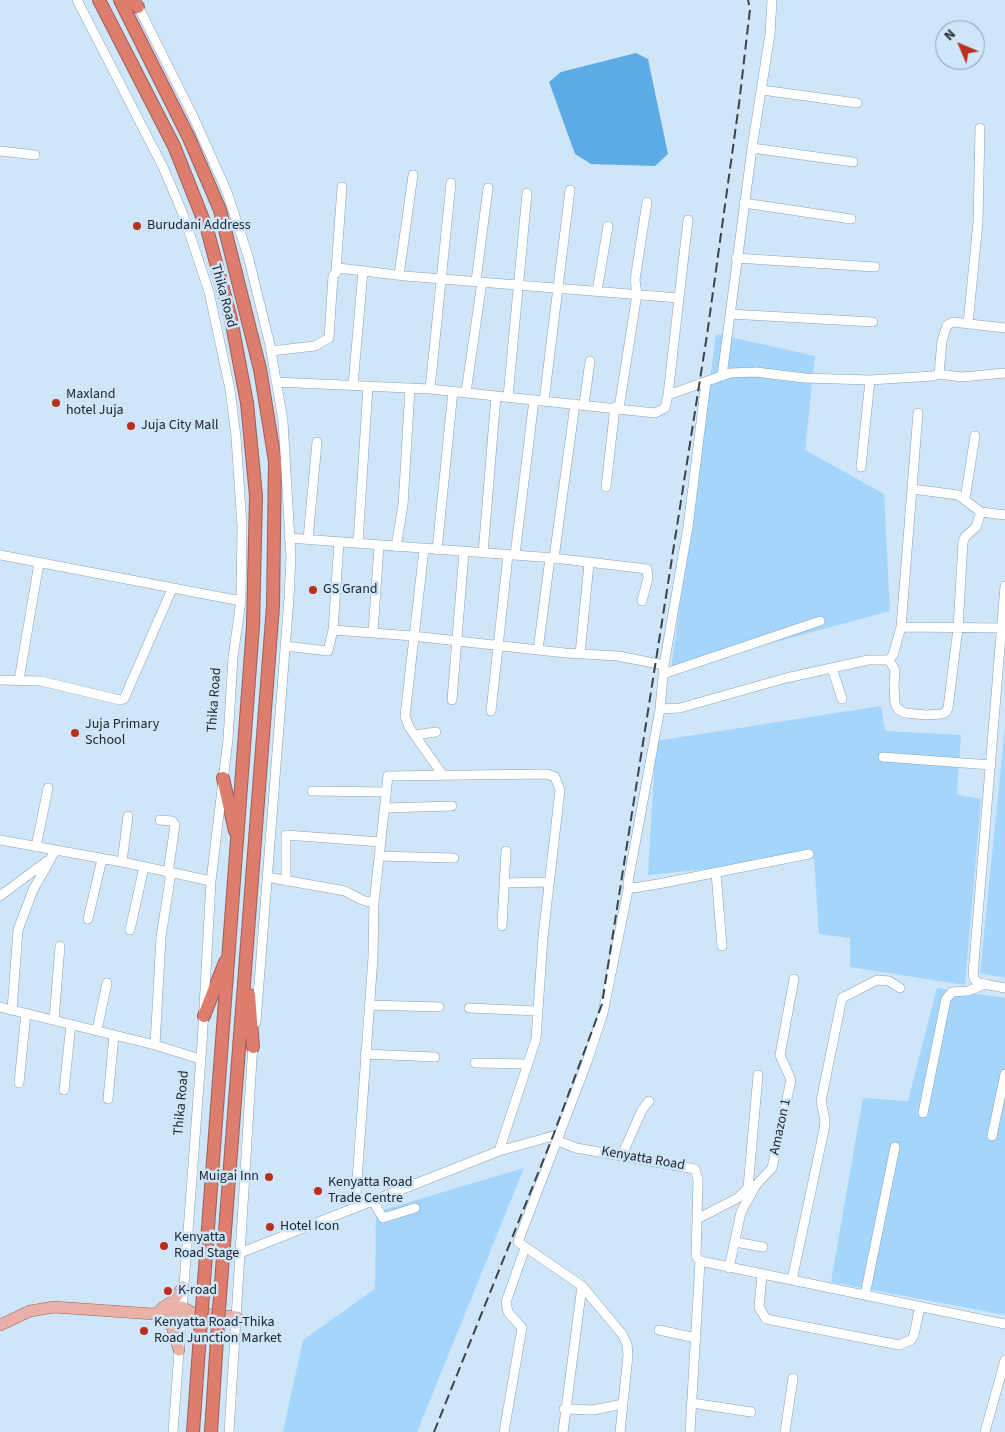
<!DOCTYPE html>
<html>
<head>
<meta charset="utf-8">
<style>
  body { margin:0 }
  #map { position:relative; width:1005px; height:1432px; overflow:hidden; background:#cfe5f8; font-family:"Source Sans 3",sans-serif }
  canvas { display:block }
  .north { position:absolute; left:935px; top:20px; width:50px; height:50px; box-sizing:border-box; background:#cfe5f8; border:1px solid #899aa8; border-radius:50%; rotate:315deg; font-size:14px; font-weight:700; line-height:20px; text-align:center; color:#212930 }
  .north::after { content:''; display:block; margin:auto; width:18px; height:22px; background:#bb2e1e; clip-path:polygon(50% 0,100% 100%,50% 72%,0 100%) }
</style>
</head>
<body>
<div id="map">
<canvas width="1005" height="1432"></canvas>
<div class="north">N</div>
</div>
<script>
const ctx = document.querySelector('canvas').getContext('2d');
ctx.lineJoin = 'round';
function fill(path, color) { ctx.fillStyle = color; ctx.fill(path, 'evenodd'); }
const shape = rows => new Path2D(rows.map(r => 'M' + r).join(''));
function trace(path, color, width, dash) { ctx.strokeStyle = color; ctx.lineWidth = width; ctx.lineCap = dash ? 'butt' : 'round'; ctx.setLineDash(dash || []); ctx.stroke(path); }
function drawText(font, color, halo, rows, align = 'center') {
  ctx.font = font + ' "Source Sans 3",sans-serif'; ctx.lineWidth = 5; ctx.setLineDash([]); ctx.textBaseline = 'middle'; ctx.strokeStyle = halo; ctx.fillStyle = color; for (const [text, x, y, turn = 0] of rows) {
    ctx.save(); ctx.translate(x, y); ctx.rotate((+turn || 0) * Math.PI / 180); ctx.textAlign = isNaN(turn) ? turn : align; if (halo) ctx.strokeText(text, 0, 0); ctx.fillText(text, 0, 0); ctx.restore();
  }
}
const green = shape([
  [716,334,815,356,805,450,884,494,890,611,671,670],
  [881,706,885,731,961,735,957,795,981,799,965,985,850,967,850,938,819,934,814,858,648,875,656,741],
  [1005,727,1005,978,980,973],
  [937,988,1005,998,1005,1315,831,1282,863,1098,908,1101],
  [524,1168,417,1432,283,1432,303,1340,375,1289,376,1212]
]);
const water = shape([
  [636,53,648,59,668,154,655,166,591,164,575,154,549,82,561,72]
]);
const minor = shape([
  [77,0,163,167,183,214,209,292,230,389,236,437,242,526,241,601,233,657,228,739,211,881,202,1044,173,1432],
  [136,2,193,116,227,192,248,256,270,345,283,421,291,557,289,598,256,1022],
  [762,90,857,103],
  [752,148,853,162],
  [0,151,35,155],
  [744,203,851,219],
  [736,258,875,267],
  [336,270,342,187],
  [399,275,413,175],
  [476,281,488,188],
  [597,291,608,226],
  [679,298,688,220],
  [730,314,873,322],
  [968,324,978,222,980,128],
  [271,351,315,346,329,338,333,276,339,268,405,276,679,298,668,395,665,408,655,413,430,389,276,382],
  [939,374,962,377,1005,373],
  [722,376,752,148,770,34,772,0],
  [706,382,688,527,664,665,660,709,680,708,786,678,868,660,889,660],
  [353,385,363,271],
  [430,389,451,183],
  [466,392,482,282],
  [668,395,730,373,756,372,804,378,870,380,933,376,939,374,942,341,947,325,953,322,1005,328],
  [508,397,527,193],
  [544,401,570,190],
  [584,404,590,361],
  [619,408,637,294,635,280,647,202],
  [861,467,870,380],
  [606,487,615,407],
  [912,489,958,495,981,512,1005,515],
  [965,499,975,436],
  [289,538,554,558,647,569,648,578,642,601],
  [308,539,317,442],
  [358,543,368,386],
  [396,547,403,505,410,388],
  [424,549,405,716,409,727,442,774],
  [437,550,453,391],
  [483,553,496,396],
  [0,555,241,601],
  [515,555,534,400],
  [554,558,575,404],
  [1005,586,973,975,975,980,979,983,1005,988],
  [901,627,918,413],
  [333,630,339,542],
  [373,633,379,545],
  [285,646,328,651,333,630,413,636,565,653,618,656,664,665],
  [538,650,550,558],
  [580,654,589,564],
  [889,660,895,670,894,686,895,704,898,709,905,713,926,715,942,714,946,712,948,708,958,628,963,542,965,537,976,527,981,512],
  [889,660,893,655,901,627,1005,628],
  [832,668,842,699],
  [663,674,820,621],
  [0,680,41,681,120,700,124,699,172,589],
  [19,680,39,563],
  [452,700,464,552],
  [660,709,628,882,629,885,633,888,658,884,809,854],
  [491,711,508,555],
  [414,735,436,732],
  [883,757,991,765],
  [312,791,385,792],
  [385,808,452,806],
  [160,820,172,821,175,825,168,873],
  [0,840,122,862,211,881],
  [36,847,48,788],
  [379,856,454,858],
  [122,862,128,816],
  [716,873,722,946],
  [267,877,345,891,362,900,374,903,373,957,355,1208],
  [286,881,286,835,381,842],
  [505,883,549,882],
  [0,896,47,861],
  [374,903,388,776,547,774,555,777,560,790,543,937,536,1039,499,1151],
  [88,919,102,859],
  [502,926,506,851],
  [130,930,144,867],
  [369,1005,439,1007],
  [0,1007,155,1045,200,1059],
  [469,1008,538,1011],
  [12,1010,18,930,33,890,55,851],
  [54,1020,60,946],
  [97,1030,107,983],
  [155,1045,161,937,171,873],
  [365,1054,435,1057],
  [475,1063,527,1064],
  [19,1083,26,1013],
  [64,1090,71,1024],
  [108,1099,114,1035],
  [923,1113,946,999,952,992,968,991,985,984],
  [992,1136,1005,1074],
  [622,1155,642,1110,649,1101],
  [373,1201,383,1218,415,1208],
  [697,1219,738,1198,748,1188,758,1075],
  [735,1242,763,1247],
  [240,1253,499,1151,553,1136,561,1142,576,1148,695,1169,698,1180,696,1256,700,1261,1005,1324],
  [729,1268,741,1212,756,1185,772,1168,791,1080,780,1055,794,979],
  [762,1275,759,1307,766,1319,899,1345,911,1340,914,1335,920,1306],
  [792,1280,824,1130,825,1120,821,1101,842,998,877,980,889,981,900,988],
  [865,1295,895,1147],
  [659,1330,696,1338],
  [692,1403,751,1412],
  [564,1409,593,1410,623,1404],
  [229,1432,253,1043],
  [504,1432,522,1328,508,1312,506,1302,525,1248],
  [563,1432,582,1286],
  [620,1432,628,1355,627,1344,622,1334,582,1286,518,1242,587,1062,603,1013,629,885],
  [690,1432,700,1261],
  [785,1432,793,1378],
  [985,1432,1005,1360]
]);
const major = shape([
  [162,1308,173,1301,183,1287],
  [163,1308,182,1307,193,1313,237,1317],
  [156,1313,172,1326,179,1350],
  [0,1325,30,1311,54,1307,182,1316,193,1313]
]);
const highway = shape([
  [99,0,174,146,207,229,231,319,247,403,256,496,253,626,202,1308],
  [120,0,189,138,220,210,260,369,275,461,273,606,219,1309],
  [131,0,138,7],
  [223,778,235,831],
  [249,995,253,1047],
  [204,1016,225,962],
  [193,1432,201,1321],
  [211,1432,218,1323]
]);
const rail = shape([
  [434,1432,553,1136,602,1004,707,335,739,104,750,9,748,0]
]);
const highwayBridge = shape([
  [201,1321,202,1308],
  [218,1323,219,1309]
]);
const markers = [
  [137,226,5,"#bb2e1e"],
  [56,403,5,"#bb2e1e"],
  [131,426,5,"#bb2e1e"],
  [313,590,5,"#bb2e1e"],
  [75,733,5,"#bb2e1e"],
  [269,1177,5,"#bb2e1e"],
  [318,1191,5,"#bb2e1e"],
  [270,1227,5,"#bb2e1e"],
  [164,1246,5,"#bb2e1e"],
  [168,1291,5,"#bb2e1e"],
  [144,1331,5,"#bb2e1e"]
];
const poiNames = [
  ["Burudani Address",147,226],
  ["Maxland",66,395],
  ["hotel Juja",66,411],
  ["Juja City Mall",141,426],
  ["GS Grand",323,590],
  ["Juja Primary",85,725],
  ["School",85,741],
  ["Muigai Inn",259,1177,"right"],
  ["Kenyatta Road",328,1183],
  ["Trade Centre",328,1199],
  ["Hotel Icon",280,1227],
  ["Kenyatta",174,1238],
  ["Road Stage",174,1254],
  ["K-road",178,1291],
  ["Kenyatta Road-Thika",154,1323],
  ["Road Junction Market",154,1339]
];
const streetNames = [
  ["Thika Road",223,296,75],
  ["Thika Road",215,700,-86],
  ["Thika Road",182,1103,-85],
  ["Amazon 1",781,1127,-78],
  ["Kenyatta Road",643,1159,10]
];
fill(green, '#a3d5fd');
fill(water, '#5cabe5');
trace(minor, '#8ca0b1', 10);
trace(major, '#9b6058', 12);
trace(highway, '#9b6058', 14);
trace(minor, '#fff', 9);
trace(major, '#eab1a8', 11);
trace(highway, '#dc7d6e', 12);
trace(rail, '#3a444d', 2, [10, 5]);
trace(highwayBridge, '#9b6058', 14, []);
trace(highwayBridge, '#dc7d6e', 12);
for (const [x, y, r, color] of markers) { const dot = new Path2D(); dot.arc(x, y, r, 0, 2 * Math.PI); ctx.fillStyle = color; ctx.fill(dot); trace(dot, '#cfe5f8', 2); }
drawText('14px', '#212930', '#cfe5f8', poiNames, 'left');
drawText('14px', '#212930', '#cfe5f8', streetNames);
</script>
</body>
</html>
